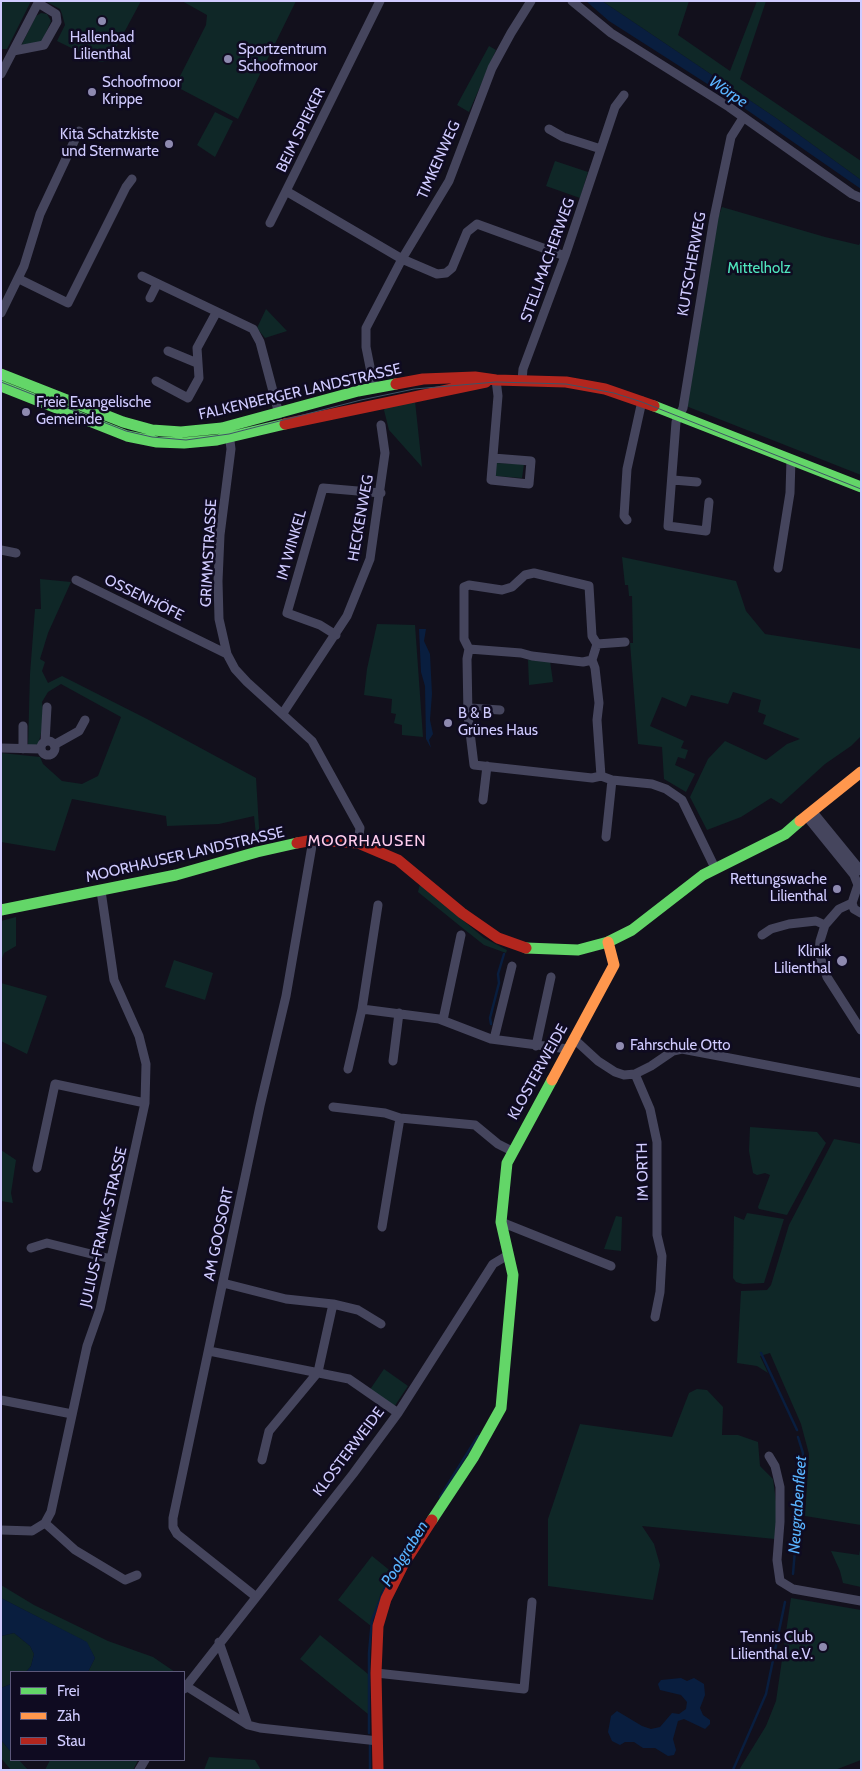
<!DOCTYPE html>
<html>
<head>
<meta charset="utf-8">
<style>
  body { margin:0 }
  #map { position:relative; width:862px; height:1771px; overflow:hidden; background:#12101c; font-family:Cabin,sans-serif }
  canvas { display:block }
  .frame { position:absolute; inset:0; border:2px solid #d0cbff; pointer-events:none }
  .legend { position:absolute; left:10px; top:1671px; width:175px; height:90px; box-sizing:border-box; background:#0f0b21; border:1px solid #5c587a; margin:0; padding:6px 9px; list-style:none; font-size:15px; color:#d0cbff }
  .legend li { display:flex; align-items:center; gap:10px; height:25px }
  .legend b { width:25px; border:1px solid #5c587a }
</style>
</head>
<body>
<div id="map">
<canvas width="862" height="1771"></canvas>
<div class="frame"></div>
<ul class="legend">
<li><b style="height:6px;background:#63d668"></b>Frei</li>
<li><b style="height:6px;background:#ff974d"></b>Zäh</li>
<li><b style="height:6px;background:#b3261e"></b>Stau</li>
</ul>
</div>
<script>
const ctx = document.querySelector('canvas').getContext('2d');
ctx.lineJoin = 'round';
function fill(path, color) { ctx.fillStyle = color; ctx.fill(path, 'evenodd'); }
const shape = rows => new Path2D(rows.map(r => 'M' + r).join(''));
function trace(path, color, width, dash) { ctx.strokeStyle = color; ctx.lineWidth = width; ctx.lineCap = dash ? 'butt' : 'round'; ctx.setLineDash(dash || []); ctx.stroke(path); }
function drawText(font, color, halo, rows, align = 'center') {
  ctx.font = font + ' Cabin,sans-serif'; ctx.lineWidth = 5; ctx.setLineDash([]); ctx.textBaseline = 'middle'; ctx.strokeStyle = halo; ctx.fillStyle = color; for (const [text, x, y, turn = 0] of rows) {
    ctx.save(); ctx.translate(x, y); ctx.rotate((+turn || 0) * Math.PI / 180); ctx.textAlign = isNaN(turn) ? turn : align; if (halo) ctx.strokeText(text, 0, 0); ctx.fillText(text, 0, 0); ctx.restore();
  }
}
const green = shape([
  [1,1,31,1,7,49,1,49],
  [45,1,141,1,112,55,108,61,100,62,57,41,65,25,62,14,60,9],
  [182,1,296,1,238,119,175,86,206,25,207,15],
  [602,1,689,1,678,35,730,71,757,1,766,1,740,79,861,161,861,180,776,118],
  [41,13,47,14,51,21,42,42,21,46,36,16],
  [489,46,496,50,469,112,457,105],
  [215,112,233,121,215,157,197,145],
  [555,161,588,172,580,198,546,186],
  [722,207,825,237,859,245,861,241,861,475,686,406,716,223],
  [266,309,287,331,265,338,257,328],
  [415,401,422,467,389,430,384,410,385,408],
  [495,463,524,464,522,478,494,476],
  [622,557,736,581,746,611,765,634,861,649,861,736,851,746,825,764,781,804,771,798,741,817,707,830,690,797,708,759,725,741,766,760,787,744,800,739,763,724,766,715,758,712,761,700,733,692,728,704,691,695,686,707,662,697,650,726,684,741,681,748,688,750,685,759,678,757,675,765,695,774,686,792,664,779,662,747,638,744,630,643,633,643,632,596,629,596,628,585,625,585],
  [40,579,71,582,48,633,40,659,45,662,42,671,48,683,62,676,147,719,256,778,260,844,257,844,254,816,219,824,167,826,166,816,72,799,55,851,1,842,1,753,40,757,43,764,62,781,82,784,98,776,121,717,61,684,48,692,42,702,44,719,39,742,36,747,28,747,30,674,35,609,41,609],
  [377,624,415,625,423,737,402,735,402,725,394,723,396,714,391,713,392,699,364,695,367,669],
  [528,660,550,661,553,682,529,685],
  [420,884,484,938,507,950,506,953,484,945,460,926,418,892],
  [16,917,16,946,4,953,1,961,1,921],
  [174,960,213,973,205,1000,165,987],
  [1,983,47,996,27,1054,1,1041],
  [750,1127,817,1132,826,1143,787,1215,759,1209,758,1207,770,1175,765,1173,757,1175,753,1173,749,1151],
  [834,1139,861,1144,861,1525,805,1516,809,1454,801,1424,770,1353,760,1356,768,1373,757,1366,737,1363,741,1291,767,1290,771,1285,789,1225],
  [1,1150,16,1160,11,1193,13,1203,1,1201],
  [747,1213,784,1219,764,1283,743,1284,736,1282,733,1278,734,1216,744,1220],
  [616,1216,622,1217,621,1251,604,1249],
  [384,1369,408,1386,394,1407,369,1391],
  [697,1389,707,1390,723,1407,722,1435,738,1435,758,1442,760,1466,773,1479,777,1509,775,1539,642,1526,654,1544,660,1565,653,1600,548,1586,548,1519,580,1424,672,1437,689,1393],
  [861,1545,861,1587,843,1583,840,1571,831,1551,859,1555],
  [372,1556,393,1573,381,1593,371,1626,338,1600],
  [1,1585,34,1605,108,1641,153,1657,175,1672,88,1672,95,1658,86,1642,1,1598],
  [791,1598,861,1610,861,1760,835,1770,739,1770,766,1726,776,1701],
  [14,1633,30,1646,34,1654,31,1666,26,1672,11,1672,11,1684,1,1688,1,1636],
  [320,1635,368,1674,368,1714,300,1659],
  [1,1740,11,1752,11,1760,19,1760,28,1770,11,1770,1,1758],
  [209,1757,255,1760,261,1770,204,1770],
  [50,1760,138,1760,133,1770,45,1770]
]);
const water = shape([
  [586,1,602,1,776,118,861,180,861,189,734,101,609,21],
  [419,629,426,629,424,641,430,654,432,694,430,720,433,734,429,740,431,748,426,739,425,686,421,672],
  [1,1598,87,1642,95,1658,88,1672,26,1672,31,1666,34,1654,30,1646,14,1633,1,1636],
  [681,1678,687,1681,694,1678,704,1684,705,1695,700,1708,703,1715,710,1720,710,1724,705,1729,684,1719,678,1721,673,1739,676,1750,674,1755,668,1756,655,1748,643,1748,634,1742,625,1742,620,1745,612,1741,608,1732,611,1716,617,1711,642,1726,651,1729,660,1727,672,1713,679,1714,686,1709,687,1702,681,1695,660,1690,658,1684,661,1680],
  [11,1684,11,1752,1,1740,1,1688]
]);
const stream = shape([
  [491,1024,490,1018,499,983,498,974,504,954],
  [761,1353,797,1430],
  [440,1497,478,1436],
  [793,1574,803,1453,798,1437],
  [369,1733,369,1653,372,1620,386,1585],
  [370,1745,370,1770],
  [733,1770,766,1694,785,1602]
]);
const street = shape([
  [380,1,286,191,402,259,437,274,446,273,452,268,467,232,477,224,565,256],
  [572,1,611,33,729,107,852,194,861,198],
  [1,74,38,3,56,14,57,22,44,45,13,51],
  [549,129,563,137,601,149],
  [270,223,286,191],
  [142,276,253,329,260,342,279,414],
  [19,279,68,303,126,187,132,179],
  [150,298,157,284],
  [1,313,24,266,40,214,79,131],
  [168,351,197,363],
  [522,380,523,369,565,256,615,107,624,95],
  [156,381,188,398,199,378,197,348,216,313],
  [374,387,366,347,366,328,402,259,449,181,492,68,511,33,531,1],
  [229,433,231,449,220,535,218,581,219,619,227,654,235,669,247,682,312,741,360,828,358,843],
  [493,458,531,461,529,484,491,480,498,396,496,380],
  [673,480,697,482],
  [709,502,706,531,668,526,676,422,683,408,714,218,731,137,743,118],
  [627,520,624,516,627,469,642,401],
  [1,550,16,553],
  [778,568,790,493,791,459],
  [76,580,227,654],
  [336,635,320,625,287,613,323,488,381,493],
  [597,644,625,642],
  [469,649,521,653,532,656,583,662,592,660],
  [470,708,500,710],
  [283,713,347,616,370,559,385,453,381,425],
  [23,726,23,749],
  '41 748a7 7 0 1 1 14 0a7 7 0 1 1-14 0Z',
  [45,742,47,707],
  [54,745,79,731,85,720],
  [1,748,41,749],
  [601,776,597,720,599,703,595,668,592,660,597,644,592,636,589,586,534,573,525,575,512,587,502,590,469,585,464,587,464,639,469,649,467,659,468,716,474,765,592,778,601,776,612,780,652,784,666,789,682,800,715,868],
  [483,800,487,766],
  [813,812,861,871],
  [807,817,854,875,858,885,852,903,854,909,861,913],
  [606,837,612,780],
  [852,903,839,909,825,925,820,941,819,954,827,977,861,1030],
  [378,905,362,1009,439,1019,491,1039,568,1049],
  [762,935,771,929,789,924,816,921,825,925],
  [443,1020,461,935],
  [494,1039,512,966],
  [574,1039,598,1061,615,1072,624,1075,635,1074,650,1109,657,1142,657,1235,662,1256,660,1292,655,1317],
  [536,1046,551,977],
  [393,1061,399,1013],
  [348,1069,362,1009],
  [635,1074,651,1066,673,1051,682,1049,861,1083],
  [333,1107,385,1113,400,1118],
  [37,1168,55,1084,145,1103],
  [501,1222,611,1266],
  [382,1227,400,1118,475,1125,498,1144,512,1151],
  [31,1248,47,1243,111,1259],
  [223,1283,286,1299,333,1304,318,1372,269,1431,262,1460],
  [333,1304,358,1310,381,1324],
  [209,1351,349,1379,398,1413],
  [1,1400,72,1414],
  [769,1456,775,1466,780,1487,780,1522,777,1560,780,1581,793,1589,861,1601],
  [45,1523,75,1550,125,1580,137,1575],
  [1,1530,32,1531,45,1523,51,1512,87,1346,100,1309,145,1103,146,1064,139,1036,114,980,101,891],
  [255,1596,177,1534,173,1527,173,1518,260,1106,286,996,313,840],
  [219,1642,248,1725],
  [376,1673,524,1689,532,1602],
  [186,1686,248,1725,260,1728,378,1741],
  [184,1689,353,1474,398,1413,493,1264,508,1255],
  [139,1770,145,1760]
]);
const fast = shape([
  [1,374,123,422,152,430,181,432,222,428,358,391,396,384],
  [1,386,127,436,157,442,184,443,217,440,285,424],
  [654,406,861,487],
  [1,910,176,875,257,852,297,843],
  [526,948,578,950,608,942,632,930,703,875,785,834,800,821],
  [432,1520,473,1458,501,1408,513,1275,501,1222,507,1163,552,1080]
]);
const slow = shape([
  [800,821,861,772],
  [552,1080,614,965,608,942]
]);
const jam = shape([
  [396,384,423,379,475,377,496,380,566,382,605,389,654,406],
  [285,424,486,382],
  [297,843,313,840,358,843,398,860,462,913,498,938,526,948],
  [378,1770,376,1673,378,1626,386,1599,403,1565,432,1520]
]);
const tram = shape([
  [1,382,126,431,152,437,186,440,229,434,361,400,414,389,496,382,566,384,614,393,642,402,861,489]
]);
const markers = [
  [102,21,5,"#8e8ab0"],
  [228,59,5,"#8e8ab0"],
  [92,92,5,"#8e8ab0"],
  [169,144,5,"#8e8ab0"],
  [26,412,5,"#8e8ab0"],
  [448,723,5,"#8e8ab0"],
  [837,889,5,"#8e8ab0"],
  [842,961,6,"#8e8ab0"],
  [620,1046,5,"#8e8ab0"],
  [823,1647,5,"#8e8ab0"]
];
const poiNames = [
  ["Hallenbad",102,38,"center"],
  ["Lilienthal",102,55,"center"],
  ["Sportzentrum",238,50],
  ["Schoofmoor",238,67],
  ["Schoofmoor",102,83],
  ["Krippe",102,100],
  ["Kita Schatzkiste",159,135,"right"],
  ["und Sternwarte",159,152,"right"],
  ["Freie Evangelische",36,403],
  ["Gemeinde",36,420],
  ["B & B",458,714],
  ["Grünes Haus",458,731],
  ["Rettungswache",827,880,"right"],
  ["Lilienthal",827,897,"right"],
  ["Klinik",831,952,"right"],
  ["Lilienthal",831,969,"right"],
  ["Fahrschule Otto",630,1046],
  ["Tennis Club",813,1638,"right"],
  ["Lilienthal e.V.",813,1655,"right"]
];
const streetNames = [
  ["BEIM SPIEKER",301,130,-64],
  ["TIMKENWEG",439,160,-66],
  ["STELLMACHERWEG",548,260,-70],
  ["KUTSCHERWEG",692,264,-80],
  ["FALKENBERGER LANDSTRASSE",300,392,-13],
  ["HECKENWEG",361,518,-80],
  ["IM WINKEL",292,545,-74],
  ["GRIMMSTRASSE",209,553,-87],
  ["OSSENHÖFE",144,598,26],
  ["MOORHAUSER LANDSTRASSE",185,855,-13],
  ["KLOSTERWEIDE",538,1072,-61],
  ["IM ORTH",643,1172,-91],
  ["JULIUS-FRANK-STRASSE",104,1227,-77],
  ["AM GOOSORT",219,1234,-78],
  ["KLOSTERWEIDE",349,1452,-53]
];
const parkNames = [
  ["Mittelholz",759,269]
];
const waterNames = [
  ["Wörpe",728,92,34],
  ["Neugrabenfleet",798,1505,-86],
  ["Poolgraben",405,1554,-58]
];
const neighbourhoodNames = [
  ["MOORHAUSEN",367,841]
];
fill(green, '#0f2727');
fill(water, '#091e3f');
trace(stream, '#091e3f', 2.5);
trace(street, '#45455d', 9);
trace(fast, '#63d668', 11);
trace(slow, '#ff974d', 11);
trace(jam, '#b3261e', 11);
trace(tram, '#3e5466', 1);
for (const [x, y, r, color] of markers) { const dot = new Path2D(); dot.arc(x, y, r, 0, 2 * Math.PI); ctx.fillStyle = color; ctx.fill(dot); trace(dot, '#0f0b21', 2); }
drawText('15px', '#d0cbff', '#0f0b21', poiNames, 'left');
drawText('15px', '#d0cbff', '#0f0b21', streetNames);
drawText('15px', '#50e6be', '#0f0b21', parkNames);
drawText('italic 16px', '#59b4ff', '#0f0b21', waterNames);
ctx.letterSpacing = '1px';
drawText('16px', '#ffcded', '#0f0b21', neighbourhoodNames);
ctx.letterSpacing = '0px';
</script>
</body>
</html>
